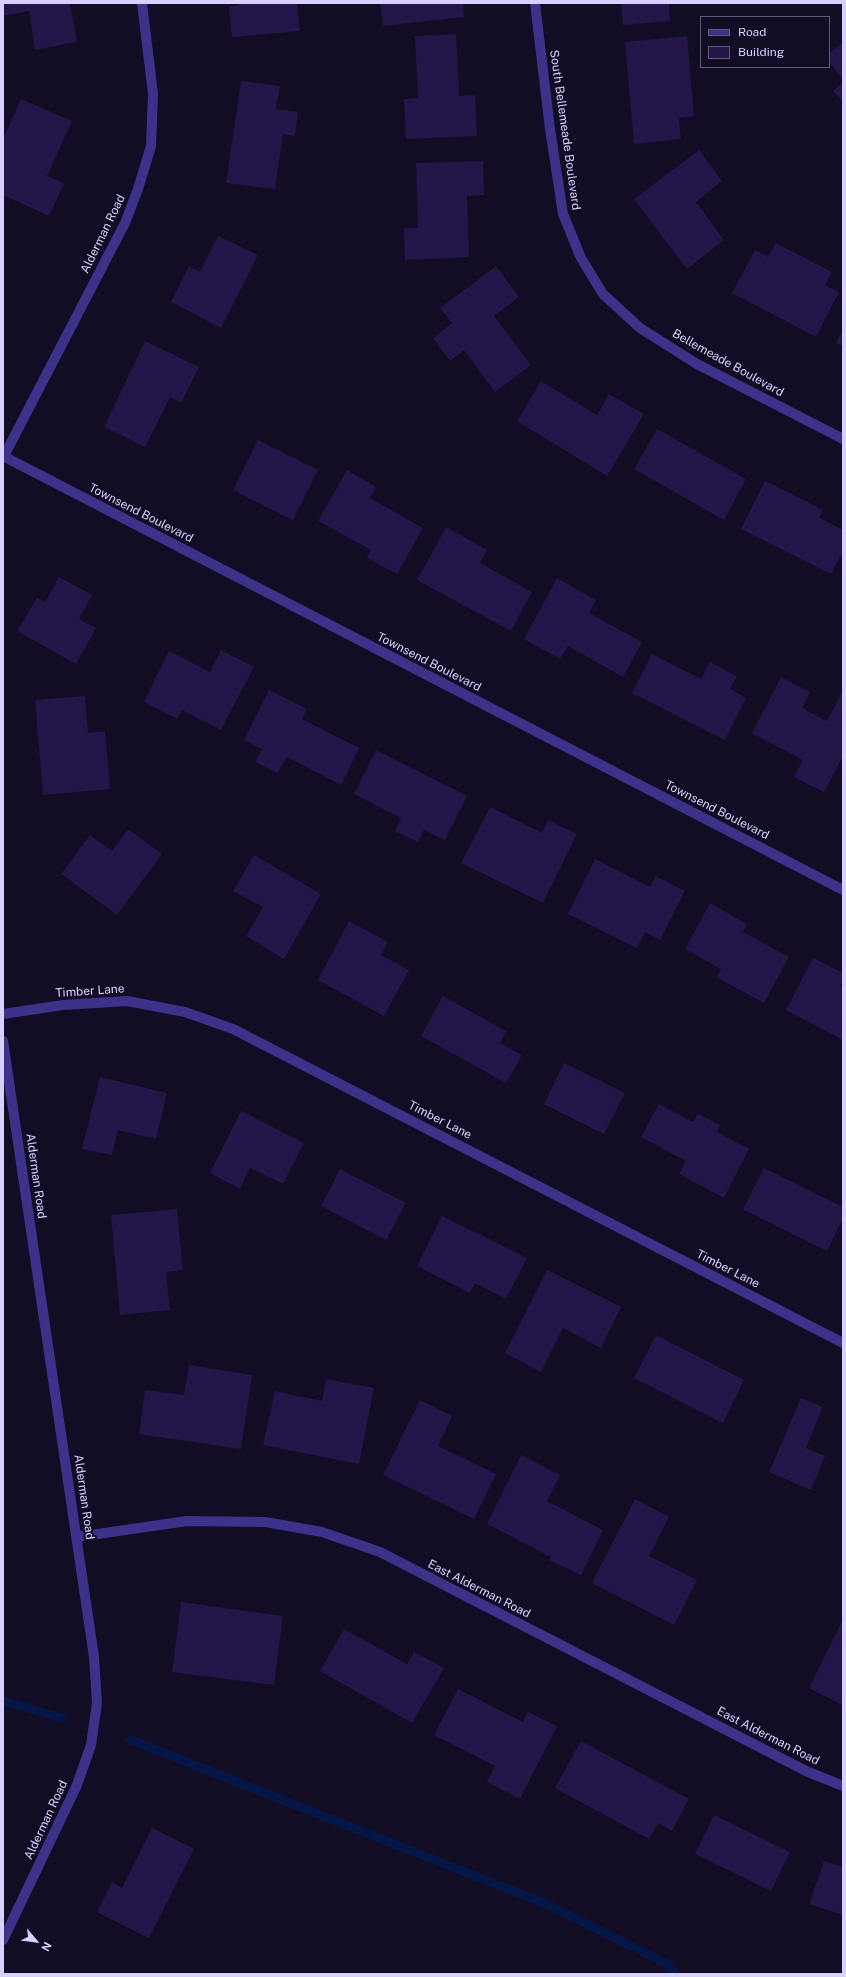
<!DOCTYPE html>
<html>
<head>
<meta charset="utf-8">
<style>
  body { margin:0 }
  #map { position:relative; width:846px; height:1977px; overflow:hidden; background:#120c25; font-family:"Public Sans",sans-serif }
  canvas { display:block }
  .frame { position:absolute; inset:0; border:4px solid #dad0ff; pointer-events:none }
  .legend { position:absolute; left:700px; top:16px; width:130px; height:52px; box-sizing:border-box; background:#120c25; border:1px solid #625a7c; margin:0; padding:5px 7px; list-style:none; font-size:12px; color:#dad0ff }
  .legend li { display:flex; align-items:center; gap:8px; height:20px }
  .legend b { width:20px; border:1px solid #625a7c }
  .north { position:absolute; left:16px; top:1921px; width:40px; height:40px; -webkit-text-stroke:3px #120c25; paint-order:stroke; rotate:118deg; font-size:11px; font-weight:700; line-height:16px; text-align:center; color:#dad0ff }
  .north::after { content:''; display:block; margin:auto; width:14px; height:18px; background:#dad0ff; clip-path:polygon(50% 0,100% 100%,50% 72%,0 100%) }
</style>
</head>
<body>
<div id="map">
<canvas width="846" height="1977"></canvas>
<div class="frame"></div>
<ul class="legend">
<li><b style="height:5px;background:#3d3289"></b>Road</li>
<li><b style="height:11px;background:#241648"></b>Building</li>
</ul>
<div class="north">N</div>
</div>
<script>
const ctx = document.querySelector('canvas').getContext('2d');
ctx.lineJoin = 'round';
const shape = rows => new Path2D(rows.map(r => 'M' + r).join(''));
function trace(path, color, width, dash) { ctx.strokeStyle = color; ctx.lineWidth = width; ctx.lineCap = dash ? 'butt' : 'round'; ctx.setLineDash(dash || []); ctx.stroke(path); }
function fill(path, color) { ctx.fillStyle = color; ctx.fill(path, 'evenodd'); }
function drawText(font, color, halo, rows, align = 'center') {
  ctx.font = font + ' "Public Sans",sans-serif'; ctx.lineWidth = 4; ctx.setLineDash([]); ctx.textBaseline = 'middle'; ctx.strokeStyle = halo; ctx.fillStyle = color; for (const [text, x, y, turn = 0] of rows) {
    ctx.save(); ctx.translate(x, y); ctx.rotate((+turn || 0) * Math.PI / 180); ctx.textAlign = isNaN(turn) ? turn : align; if (halo) ctx.strokeText(text, 0, 0); ctx.fillText(text, 0, 0); ctx.restore();
  }
}
const stream = shape([
  [3,1701,62,1718],
  [131,1740,546,1904,668,1964,675,1974]
]);
const building = shape([
  [3,3,70,3,77,42,35,50,29,11,3,16],
  [238,3,297,3,300,31,232,37,229,6,238,6],
  [380,3,463,3,464,17,383,26],
  [621,3,669,3,670,21,623,25],
  [456,34,459,96,475,95,477,136,406,139,404,99,418,98,415,36],
  [687,36,694,116,679,118,681,139,634,144,625,42],
  [843,42,843,79,829,62,829,54],
  [241,81,280,86,276,109,298,112,295,136,283,134,275,189,226,183],
  [843,83,843,102,833,91],
  [21,99,72,121,47,176,64,183,49,216,3,195,3,139],
  [699,150,722,181,696,202,724,240,687,269,634,199],
  [483,161,484,195,467,196,469,257,405,260,404,228,418,228,416,163],
  [218,236,258,255,221,328,171,302,189,266,200,272],
  [776,243,832,272,825,285,839,292,816,337,732,293,755,250,768,257],
  [496,266,519,297,494,316,531,365,495,392,464,350,450,361,433,338,452,323,440,308],
  [843,329,843,346,836,343],
  [145,341,199,367,181,403,170,397,145,447,104,427],
  [541,381,597,415,609,394,644,414,607,476,517,421],
  [657,429,746,479,724,520,634,469],
  [258,440,318,470,293,520,233,490],
  [347,470,376,487,370,498,423,528,397,574,367,558,371,550,318,521],
  [765,481,823,510,819,518,843,530,843,551,831,574,741,529],
  [446,527,487,550,480,563,532,592,511,631,417,580],
  [59,577,92,595,79,619,96,628,76,664,17,631,37,598,45,602],
  [557,578,596,600,589,613,642,642,623,677,568,646,560,659,524,639],
  [221,650,254,667,221,730,182,710,177,719,144,702,169,651,210,672],
  [652,654,701,679,710,662,737,676,730,689,746,698,725,740,632,693],
  [781,677,810,692,802,708,827,721,843,690,843,756,824,792,794,777,803,760,752,733],
  [269,690,307,709,302,719,359,748,341,785,287,757,278,773,255,762,262,749,244,740],
  [85,696,88,733,105,731,110,789,43,795,35,700],
  [376,750,467,796,445,840,424,830,418,842,395,831,401,818,354,794],
  [490,807,542,833,548,820,577,834,543,903,461,863],
  [128,829,162,854,117,915,61,874,90,835,112,851],
  [254,855,321,894,284,959,246,936,263,907,233,891],
  [595,859,650,887,656,876,685,891,660,940,645,932,637,948,568,914],
  [710,903,747,924,743,932,789,957,764,1003,716,977,721,969,685,949],
  [349,921,388,942,381,955,409,970,384,1016,318,980],
  [813,958,843,973,843,980,840,986,843,988,843,1040,786,1010],
  [443,996,506,1031,500,1043,522,1055,506,1083,421,1036],
  [564,1063,625,1093,604,1134,544,1104],
  [100,1077,167,1093,156,1139,118,1130,112,1155,82,1149],
  [659,1104,693,1122,698,1114,720,1125,717,1132,749,1149,724,1198,679,1174,686,1161,641,1137],
  [241,1111,304,1143,283,1184,250,1168,240,1189,210,1173],
  [764,1168,843,1207,843,1218,827,1251,743,1209],
  [340,1169,406,1203,386,1240,321,1206],
  [177,1209,183,1270,166,1272,170,1310,120,1315,111,1215],
  [442,1216,527,1258,506,1299,475,1283,470,1293,417,1266],
  [547,1270,621,1307,601,1348,563,1328,541,1372,505,1353],
  [656,1335,744,1380,723,1423,634,1378],
  [189,1365,252,1375,241,1449,139,1434,145,1390,184,1395],
  [326,1379,374,1388,359,1464,263,1445,275,1391,322,1401],
  [801,1398,823,1407,806,1448,825,1456,811,1490,769,1472],
  [420,1400,452,1416,438,1446,496,1474,474,1519,383,1475],
  [521,1455,560,1475,547,1501,603,1530,581,1575,549,1560,551,1557,487,1524],
  [635,1499,669,1517,649,1556,697,1580,674,1625,592,1583],
  [181,1602,283,1616,274,1685,172,1672],
  [843,1619,843,1705,809,1688],
  [344,1629,407,1664,414,1652,444,1668,412,1723,320,1671],
  [458,1689,523,1722,528,1712,557,1726,520,1799,487,1782,495,1766,434,1735],
  [581,1741,689,1799,672,1831,658,1823,649,1839,555,1788],
  [714,1815,790,1852,771,1891,695,1854],
  [152,1828,194,1849,149,1938,97,1912,112,1882,122,1888],
  [824,1861,843,1867,843,1915,809,1904]
]);
const minor = shape([
  [535,3,550,129,563,214,581,258,603,294,640,328,697,364,843,439],
  [3,456,843,890],
  [3,458,125,223,138,189,151,146,153,94,142,3],
  [3,1014,63,1005,127,1001,185,1012,233,1029,843,1343],
  [3,1041,94,1657,97,1703,91,1745,77,1785,3,1940],
  [77,1537,187,1521,265,1522,322,1532,380,1552,806,1771,843,1786]
]);
const streetNames = [
  ["South Bellemeade Boulevard",565,130,82],
  ["Alderman Road",103,234,-64],
  ["Bellemeade Boulevard",728,363,29],
  ["Townsend Boulevard",141,513,27],
  ["Townsend Boulevard",429,662,27],
  ["Townsend Boulevard",717,810,27],
  ["Timber Lane",90,991,-4],
  ["Timber Lane",440,1120,27],
  ["Alderman Road",36,1176,82],
  ["Timber Lane",728,1269,27],
  ["Alderman Road",84,1497,82],
  ["East Alderman Road",479,1589,27],
  ["East Alderman Road",768,1736,27],
  ["Alderman Road",46,1820,-65]
];
trace(stream, '#051746', 9);
fill(building, '#241648');
trace(minor, '#3d3289', 10);
drawText('12px', '#dad0ff', '#120c25', streetNames);
</script>
</body>
</html>
